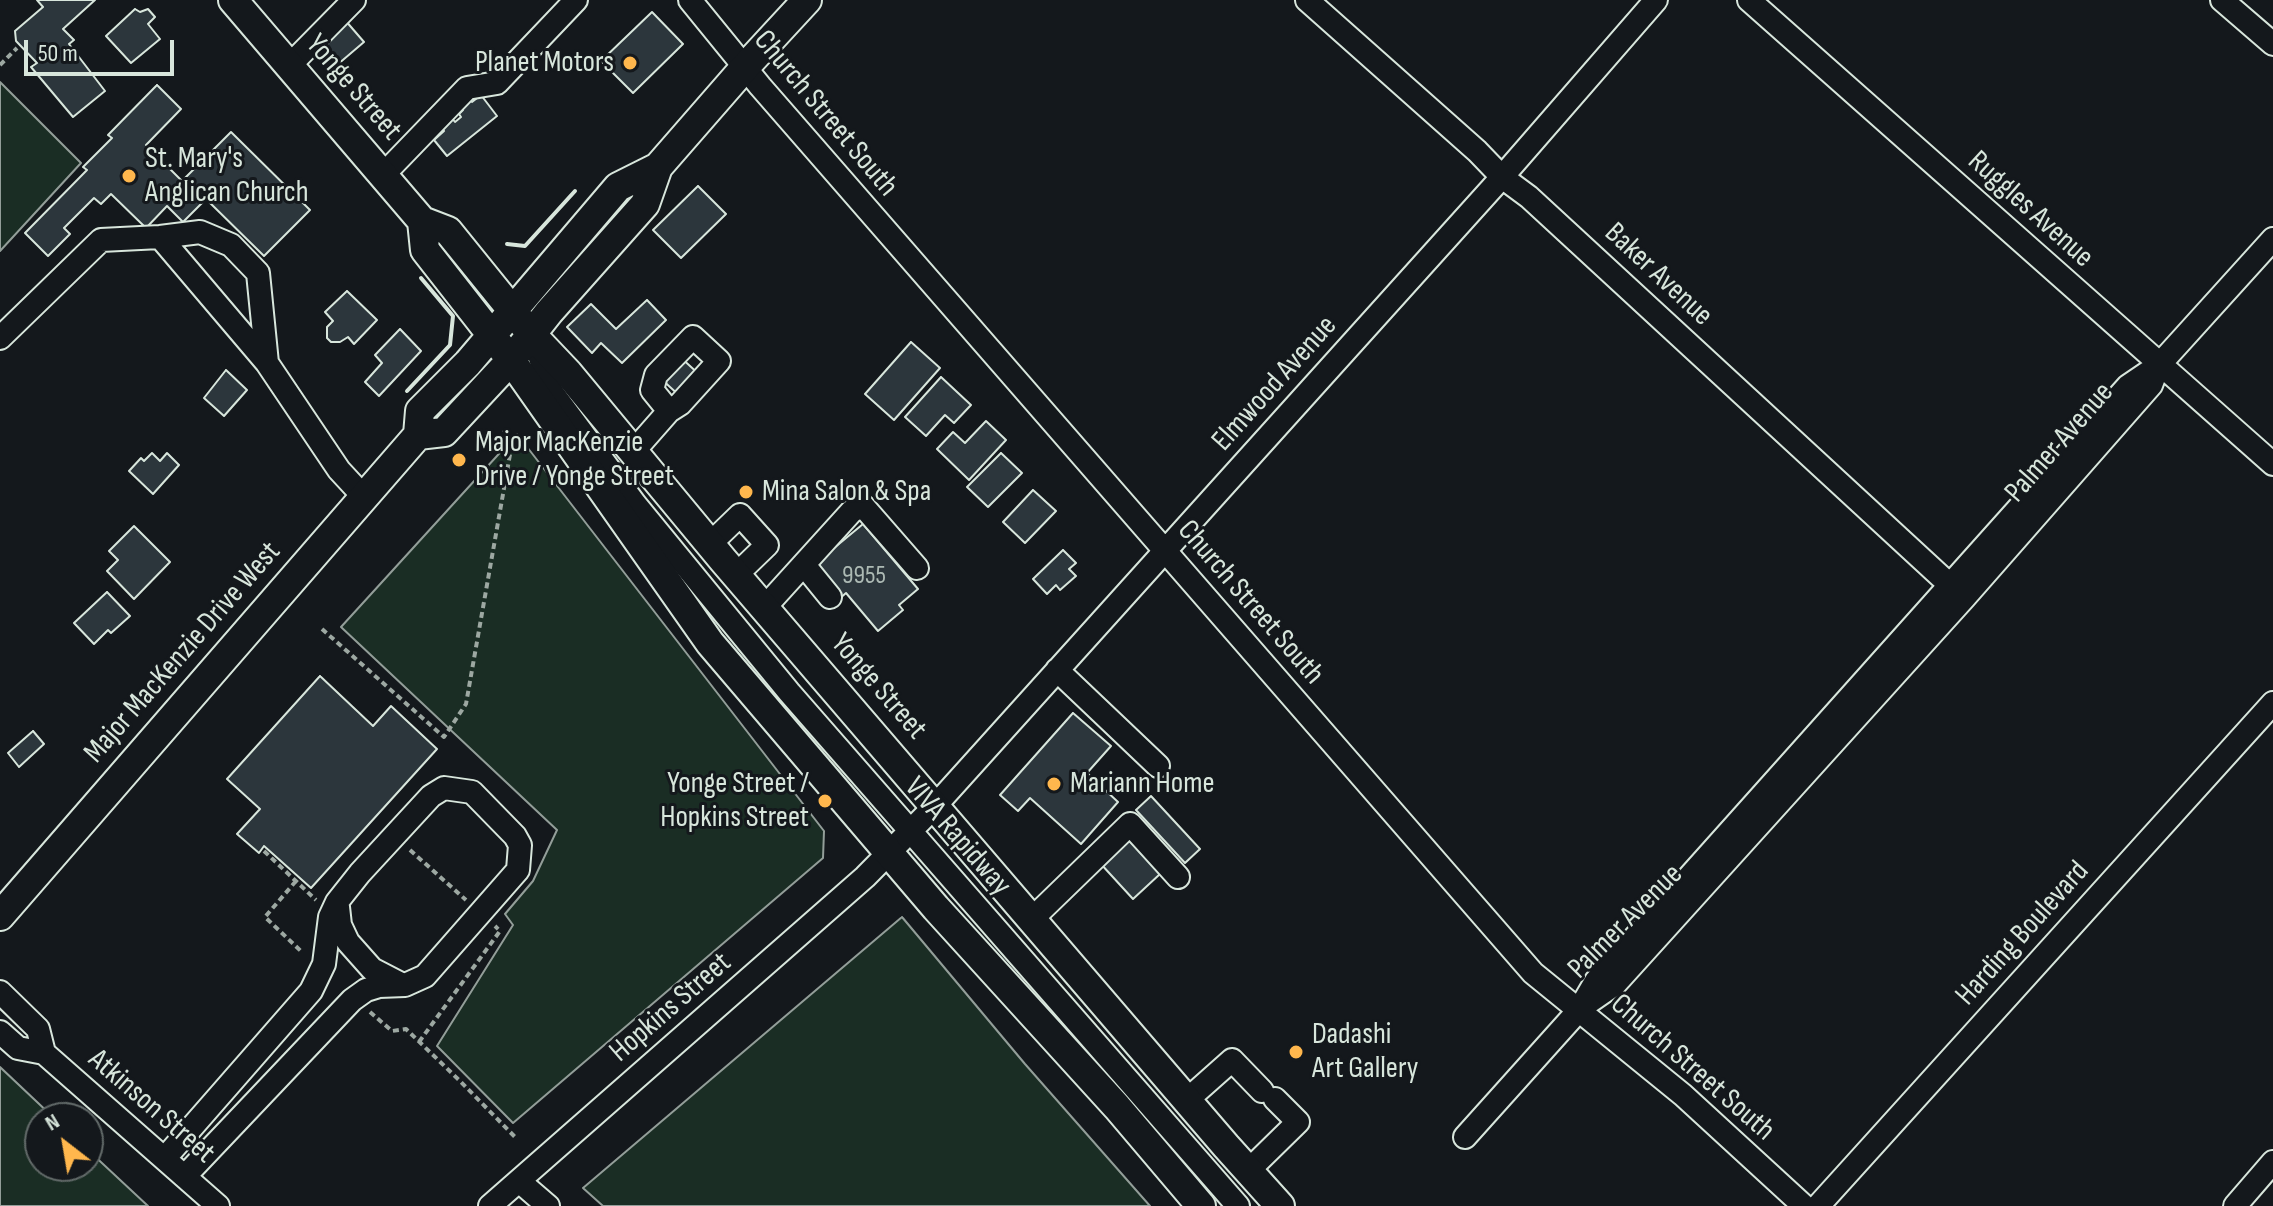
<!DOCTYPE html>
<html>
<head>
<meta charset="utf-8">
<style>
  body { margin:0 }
  #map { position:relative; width:2273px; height:1206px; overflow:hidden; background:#14181c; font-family:"Sofia Sans Condensed",sans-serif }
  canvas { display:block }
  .north { position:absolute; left:24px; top:1102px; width:80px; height:80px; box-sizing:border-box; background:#14181c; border:2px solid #626a69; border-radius:50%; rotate:329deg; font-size:22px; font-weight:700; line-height:32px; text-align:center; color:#d8e6dc }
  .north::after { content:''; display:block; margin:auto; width:28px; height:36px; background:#ffb74d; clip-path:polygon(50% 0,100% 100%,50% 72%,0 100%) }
  .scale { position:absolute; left:24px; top:40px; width:150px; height:36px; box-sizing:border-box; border:4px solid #d8e6dc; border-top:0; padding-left:10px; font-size:24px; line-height:28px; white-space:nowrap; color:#d8e6dc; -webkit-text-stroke:6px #14181c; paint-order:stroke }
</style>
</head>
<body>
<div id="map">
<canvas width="2273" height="1206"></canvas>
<div class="north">N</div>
<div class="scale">50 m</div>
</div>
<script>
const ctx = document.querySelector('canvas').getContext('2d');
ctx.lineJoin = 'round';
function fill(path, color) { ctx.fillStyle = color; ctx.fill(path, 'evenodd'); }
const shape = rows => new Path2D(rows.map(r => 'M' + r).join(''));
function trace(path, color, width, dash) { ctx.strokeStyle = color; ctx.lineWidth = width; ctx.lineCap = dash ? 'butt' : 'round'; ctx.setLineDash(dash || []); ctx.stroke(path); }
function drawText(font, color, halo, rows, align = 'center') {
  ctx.font = font + ' "Sofia Sans Condensed",sans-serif'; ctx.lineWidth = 6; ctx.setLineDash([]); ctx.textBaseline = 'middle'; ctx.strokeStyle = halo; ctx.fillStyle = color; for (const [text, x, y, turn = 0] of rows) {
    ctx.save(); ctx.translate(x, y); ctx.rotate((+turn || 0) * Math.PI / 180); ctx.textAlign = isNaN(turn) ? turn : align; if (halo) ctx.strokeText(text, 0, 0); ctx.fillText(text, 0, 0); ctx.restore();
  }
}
const green = shape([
  [0,82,81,163,0,251,0,82],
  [517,434,824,831,823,858,513,1123,437,1046,513,925,505,914,533,881,557,830,341,627,517,434],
  [902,917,1025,1064,1150,1206,603,1206,583,1188,902,917],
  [0,1067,54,1118,40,1118,40,1166,88,1166,88,1150,148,1206,0,1206,0,1067]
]);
const building = shape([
  [37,0,95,0,63,29,74,40,69,44,105,91,73,117,31,67,37,63,16,41,15,31,43,7,37,0],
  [135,9,140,12,148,9,155,17,148,24,160,39,131,63,106,36,135,9],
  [652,12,683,44,633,93,601,61,652,12],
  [345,20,364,42,337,65,318,43,345,20],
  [157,85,181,109,146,145,182,181,231,132,310,210,264,256,206,199,183,222,167,206,146,228,111,194,101,204,94,198,64,228,70,234,48,256,25,233,87,170,83,167,112,138,108,135,157,85],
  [481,95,497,116,447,156,434,140,444,131,440,127,451,117,455,122,461,117,459,114,463,110,460,107,470,99,472,102,481,95],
  [698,186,726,214,681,258,653,230,698,186],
  [347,291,377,320,354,344,348,337,340,342,331,342,327,338,327,327,333,321,325,312,347,291],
  [647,300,666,320,622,363,601,343,592,353,567,327,591,304,616,329,647,300],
  [400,329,421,351,379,396,365,382,382,363,375,355,400,329],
  [911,342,940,368,894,420,865,394,911,342],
  [678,355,702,377,682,398,658,376,678,355],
  [226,370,247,390,224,416,204,398,226,370],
  [941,377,971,405,954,423,945,415,926,436,905,417,941,377],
  [986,421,1006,440,969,480,937,449,953,432,965,443,986,421],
  [152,453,160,461,167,453,179,465,153,494,129,471,141,458,144,461,152,453],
  [1001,453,1022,473,988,507,967,487,1001,453],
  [1033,490,1056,511,1025,543,1003,522,1033,490],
  [863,524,918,589,899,605,903,610,878,631,846,593,838,600,816,563,863,524],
  [134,526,170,562,134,599,107,571,118,560,109,551,134,526],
  [1063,550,1076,563,1069,569,1076,576,1060,590,1056,585,1047,594,1033,579,1063,550],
  [107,592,130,616,111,633,108,630,94,644,74,623,107,592],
  [320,676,373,726,391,706,437,749,311,888,264,846,259,853,237,834,260,809,227,779,320,676],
  [1073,713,1111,746,1087,773,1118,802,1081,844,1030,798,1018,811,1000,795,1073,713],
  [33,731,44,744,19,767,8,753,33,731],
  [1151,796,1200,849,1185,863,1136,810,1151,796],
  [1127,838,1160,874,1133,899,1100,863,1127,838]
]);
const path = shape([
  [0,65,17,48],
  [322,629,444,737,466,704,512,443,504,430],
  [410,850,466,900],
  [264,851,316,900],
  [296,881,265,917,303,953],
  [370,1012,392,1031,406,1029,460,1081,516,1138],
  [419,1042,500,931,495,926]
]);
const minor = shape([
  [690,0,760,86,1533,973,1683,1095,1804,1206],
  [1307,0,1477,151,1502,177,1529,197,1964,598],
  [1749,0,2273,464],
  [2222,0,2273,44],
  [289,66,354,0],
  [383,175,467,88,497,83,576,0],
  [160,237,267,363,339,470,364,497],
  [0,338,101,240,160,237,200,232,231,245,258,273,267,363],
  [534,341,552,392,635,504,789,692,1238,1206],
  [633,452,669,411,652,390,656,375,693,337,719,361,680,404,669,411],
  [710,544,740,515,767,545,736,575],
  [804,565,830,597],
  [765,607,852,511,863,506,917,568],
  [1057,670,1158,766],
  [338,907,340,925,348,942,372,969,401,984],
  [1032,919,1130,824,1178,877],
  [0,992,38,1029,44,1053],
  [1589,1002,1615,984,1964,598,2151,385,2156,372],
  [0,1032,18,1048,44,1053,218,1206],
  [1187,1100,1232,1060,1262,1091],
  [1465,1137,1579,1010,1596,981,2128,386,2159,365,2273,239],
  [165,1158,311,991,324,964,330,917,337,902,360,873,431,796,444,788,472,792,515,836,520,845,518,870,425,976,405,985,379,986,366,990,352,1000,185,1176],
  [1248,1171,1298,1122,1275,1099],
  [519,1181,548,1206],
  [490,1206,865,877,935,806,1502,177,1656,0],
  [1818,1206,2273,703],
  [2235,1206,2273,1162]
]);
const major = shape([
  [233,0,422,221,448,231,532,335,568,373,723,560,1226,1146,1280,1206],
  [422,221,425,250,511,360,710,643,936,908,1117,1107,1201,1206],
  [418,435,444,432,511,360,549,312,645,204,658,167,746,66,807,0],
  [0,916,418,435,420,411,468,363,618,187,658,167]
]);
const wall = shape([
  [507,244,525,246,575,191],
  [407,391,450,345,453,316,421,278]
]);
const markers = [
  [630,63,8,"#ffb74d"],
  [129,176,8,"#ffb74d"],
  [459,460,8,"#ffb74d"],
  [746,492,8,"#ffb74d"],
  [1054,784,8,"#ffb74d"],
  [825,801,8,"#ffb74d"],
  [1296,1052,8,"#ffb74d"]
];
const numberNames = [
  ["9955",864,576]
];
const poiNames = [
  ["Planet Motors",614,63,"right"],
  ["St. Mary's",145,159],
  ["Anglican Church",145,193],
  ["Major MacKenzie",475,443],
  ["Drive / Yonge Street",475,477],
  ["Mina Salon & Spa",762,492],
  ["Yonge Street /",809,784,"right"],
  ["Hopkins Street",809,818,"right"],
  ["Mariann Home",1070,784],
  ["Dadashi",1312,1035],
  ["Art Gallery",1312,1069]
];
const streetNames = [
  ["Yonge Street",353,88,49],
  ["Church Street South",825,114,50],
  ["Ruggles Avenue",2030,210,42],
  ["Baker Avenue",1658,275,43],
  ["Elmwood Avenue",1275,384,-48],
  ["Palmer Avenue",2060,443,-49],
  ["Church Street South",1250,603,49],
  ["Major MacKenzie Drive West",183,653,-49],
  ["Yonge Street",878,687,49],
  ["VIVA Rapidway",957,837,49],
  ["Palmer Avenue",1626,922,-45],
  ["Harding Boulevard",2023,934,-48],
  ["Hopkins Street",671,1008,-41],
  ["Church Street South",1692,1068,41],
  ["Atkinson Street",151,1107,41]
];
fill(green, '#1a2d24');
trace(green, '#939e99', 2);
fill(building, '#2c363c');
trace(building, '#d8e6dc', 2);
trace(minor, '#d8e6dc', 26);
trace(major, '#d8e6dc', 32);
trace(path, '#9da8a2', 4, [6, 4]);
trace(minor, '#14181c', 22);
trace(major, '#14181c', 28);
trace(wall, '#d8e6dc', 4);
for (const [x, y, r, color] of markers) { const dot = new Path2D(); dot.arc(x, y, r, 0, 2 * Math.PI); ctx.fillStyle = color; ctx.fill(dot); trace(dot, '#14181c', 3); }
drawText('26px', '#adbab4', null, numberNames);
drawText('30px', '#d8e6dc', '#14181c', poiNames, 'left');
drawText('30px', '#d8e6dc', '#14181c', streetNames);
</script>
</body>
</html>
